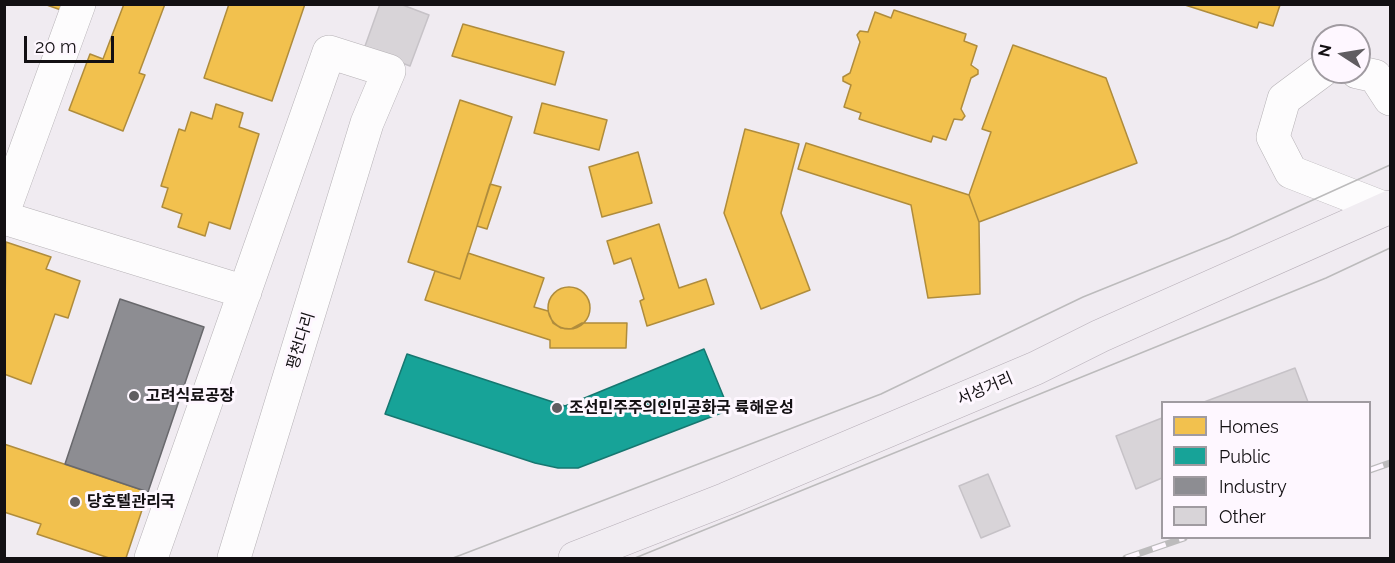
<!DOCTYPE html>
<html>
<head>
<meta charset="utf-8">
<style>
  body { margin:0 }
  #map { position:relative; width:1395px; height:563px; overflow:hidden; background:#f0ebf1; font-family:Raleway,sans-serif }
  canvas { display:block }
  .frame { position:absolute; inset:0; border:6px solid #131013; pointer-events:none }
  .legend { position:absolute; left:1161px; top:401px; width:210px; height:138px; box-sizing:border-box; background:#fef7ff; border:2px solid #a09ba1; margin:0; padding:8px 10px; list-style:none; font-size:18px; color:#131013 }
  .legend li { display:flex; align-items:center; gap:12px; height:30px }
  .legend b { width:30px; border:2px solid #a09ba1 }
  .north { position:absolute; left:1311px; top:24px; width:60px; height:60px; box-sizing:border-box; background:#fef7ff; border:2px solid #a09ba1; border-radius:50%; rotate:282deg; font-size:16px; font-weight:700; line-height:24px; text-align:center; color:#131013 }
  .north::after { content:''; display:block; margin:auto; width:21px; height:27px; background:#605d61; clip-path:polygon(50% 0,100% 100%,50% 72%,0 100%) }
  .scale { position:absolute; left:24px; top:36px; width:90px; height:27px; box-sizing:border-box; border:3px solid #131013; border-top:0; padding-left:8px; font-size:18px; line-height:21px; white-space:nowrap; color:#131013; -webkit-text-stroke:4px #fef7ff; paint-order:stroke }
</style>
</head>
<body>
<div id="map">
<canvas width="1395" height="563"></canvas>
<div class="frame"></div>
<ul class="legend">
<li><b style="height:16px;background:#f2c14e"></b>Homes</li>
<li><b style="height:16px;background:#17a398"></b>Public</li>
<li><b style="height:16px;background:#8d8d92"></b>Industry</li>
<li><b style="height:16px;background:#d8d4d8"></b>Other</li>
</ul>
<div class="north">N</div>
<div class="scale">20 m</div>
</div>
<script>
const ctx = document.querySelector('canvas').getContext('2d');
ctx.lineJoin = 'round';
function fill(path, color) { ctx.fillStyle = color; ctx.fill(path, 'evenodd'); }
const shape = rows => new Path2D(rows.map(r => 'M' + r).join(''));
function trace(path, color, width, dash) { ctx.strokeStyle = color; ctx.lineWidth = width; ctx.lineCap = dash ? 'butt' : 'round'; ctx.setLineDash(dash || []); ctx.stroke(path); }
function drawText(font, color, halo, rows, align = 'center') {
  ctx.font = font + ' Raleway,"Noto Sans KR",sans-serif'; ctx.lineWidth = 6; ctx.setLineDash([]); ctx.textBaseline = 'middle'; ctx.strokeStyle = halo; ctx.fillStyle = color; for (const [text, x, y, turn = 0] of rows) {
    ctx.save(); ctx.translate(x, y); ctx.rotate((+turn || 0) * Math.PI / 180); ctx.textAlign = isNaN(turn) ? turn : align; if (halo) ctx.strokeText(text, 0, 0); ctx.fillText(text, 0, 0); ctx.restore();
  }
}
const homes = shape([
  [44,4,62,4,61,10,44,4],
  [124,4,165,4,139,73,145,75,123,131,69,110,90,54,103,59,124,4],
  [229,4,305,4,272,101,204,78,229,4],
  [1289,4,1280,5,1273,26,1259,22,1257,28,1185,5,1289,4],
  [894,10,966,34,964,41,977,46,971,65,978,70,978,74,971,78,961,109,965,116,962,120,954,119,946,140,933,136,931,142,859,119,861,113,844,107,851,85,843,81,843,77,850,73,860,42,857,35,860,31,868,32,875,12,891,18,894,10],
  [463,24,564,52,555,85,452,56,463,24],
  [1013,45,1106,78,1137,163,979,222,969,195,991,132,982,129,1013,45],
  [460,100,512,117,460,279,408,262,460,100],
  [542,103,607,120,599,150,534,133,542,103],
  [216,104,243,113,239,127,259,134,230,229,209,222,205,236,178,227,182,214,162,207,168,188,161,186,179,129,185,131,191,112,212,119,216,104],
  [745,129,799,144,781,213,810,290,761,309,724,213,745,129],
  [806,143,969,195,979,222,980,294,928,298,911,205,798,169,806,143],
  [638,152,652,203,602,217,589,167,638,152],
  [490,184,501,187,487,229,477,226,490,184],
  [659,224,679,288,706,279,714,304,647,326,640,301,644,299,631,258,614,264,607,241,659,224],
  [6,242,51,257,46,269,80,281,68,318,55,314,31,384,4,374,6,242],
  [468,253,544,278,534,307,548,311,553,323,561,328,571,329,582,323,627,323,626,348,550,348,550,340,425,300,435,271,460,279,468,253],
  '548 308a21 21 0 1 1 42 0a21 21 0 1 1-42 0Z',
  [4,444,148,492,126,558,109,558,37,534,41,524,4,512,4,444]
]);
const public = shape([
  [704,349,729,410,578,468,558,468,535,463,385,414,407,354,565,406,704,349]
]);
const industry = shape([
  [120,299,204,327,148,492,65,464,120,299]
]);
const building = shape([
  [380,4,400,4,429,15,410,66,364,49,380,4],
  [1295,368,1308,402,1204,402,1295,368],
  [1162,418,1162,478,1136,489,1116,436,1162,418],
  [988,474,1010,526,981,538,959,486,988,474]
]);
const minor = shape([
  [1323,70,1284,99,1273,137,1291,172,1386,209],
  [1357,72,1375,76,1390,99],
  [4,210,79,4],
  [4,218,245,292],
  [151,558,329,52,389,71,367,123,234,558]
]);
const major = shape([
  [575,558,726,499,1036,368,1100,336,1390,207]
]);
const tram = shape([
  [453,558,881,394,1083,297,1229,238,1390,165],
  [635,558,1326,278,1390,248]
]);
const rail = shape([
  [1370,470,1390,463],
  [1126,558,1184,538]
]);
const markers = [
  [134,396,6,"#605d61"],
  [557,408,6,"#605d61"],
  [75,502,6,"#605d61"]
];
const streetNames = [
  ["평천다리",301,341,-73],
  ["서성거리",985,389,-23]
];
const poiNames = [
  ["고려식료공장",146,396],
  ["조선민주주의인민공화국 륙해운성",569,408],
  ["당호텔관리국",87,502]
];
fill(homes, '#f2c14e');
trace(homes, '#af8c3c', 1.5);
fill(public, '#17a398');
trace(public, '#167770', 1.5);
fill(industry, '#8d8d92');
trace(industry, '#68686c', 1.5);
fill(building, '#d8d4d8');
trace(building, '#c6c2c7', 1.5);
trace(minor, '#b6b2b6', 34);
trace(major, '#b6aeb7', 34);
trace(minor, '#fdfcfd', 33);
trace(major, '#f1edf2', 33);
trace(tram, '#bcbbbc', 1.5);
trace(rail, '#bcbbbc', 7);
trace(rail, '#fef7ff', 4.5, [14]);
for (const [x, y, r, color] of markers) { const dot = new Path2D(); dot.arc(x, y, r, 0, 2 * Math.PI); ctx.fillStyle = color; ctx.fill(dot); trace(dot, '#fef7ff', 2); }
drawText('16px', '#131013', '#fef7ff', streetNames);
drawText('bold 16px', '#131013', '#fef7ff', poiNames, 'left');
</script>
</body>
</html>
